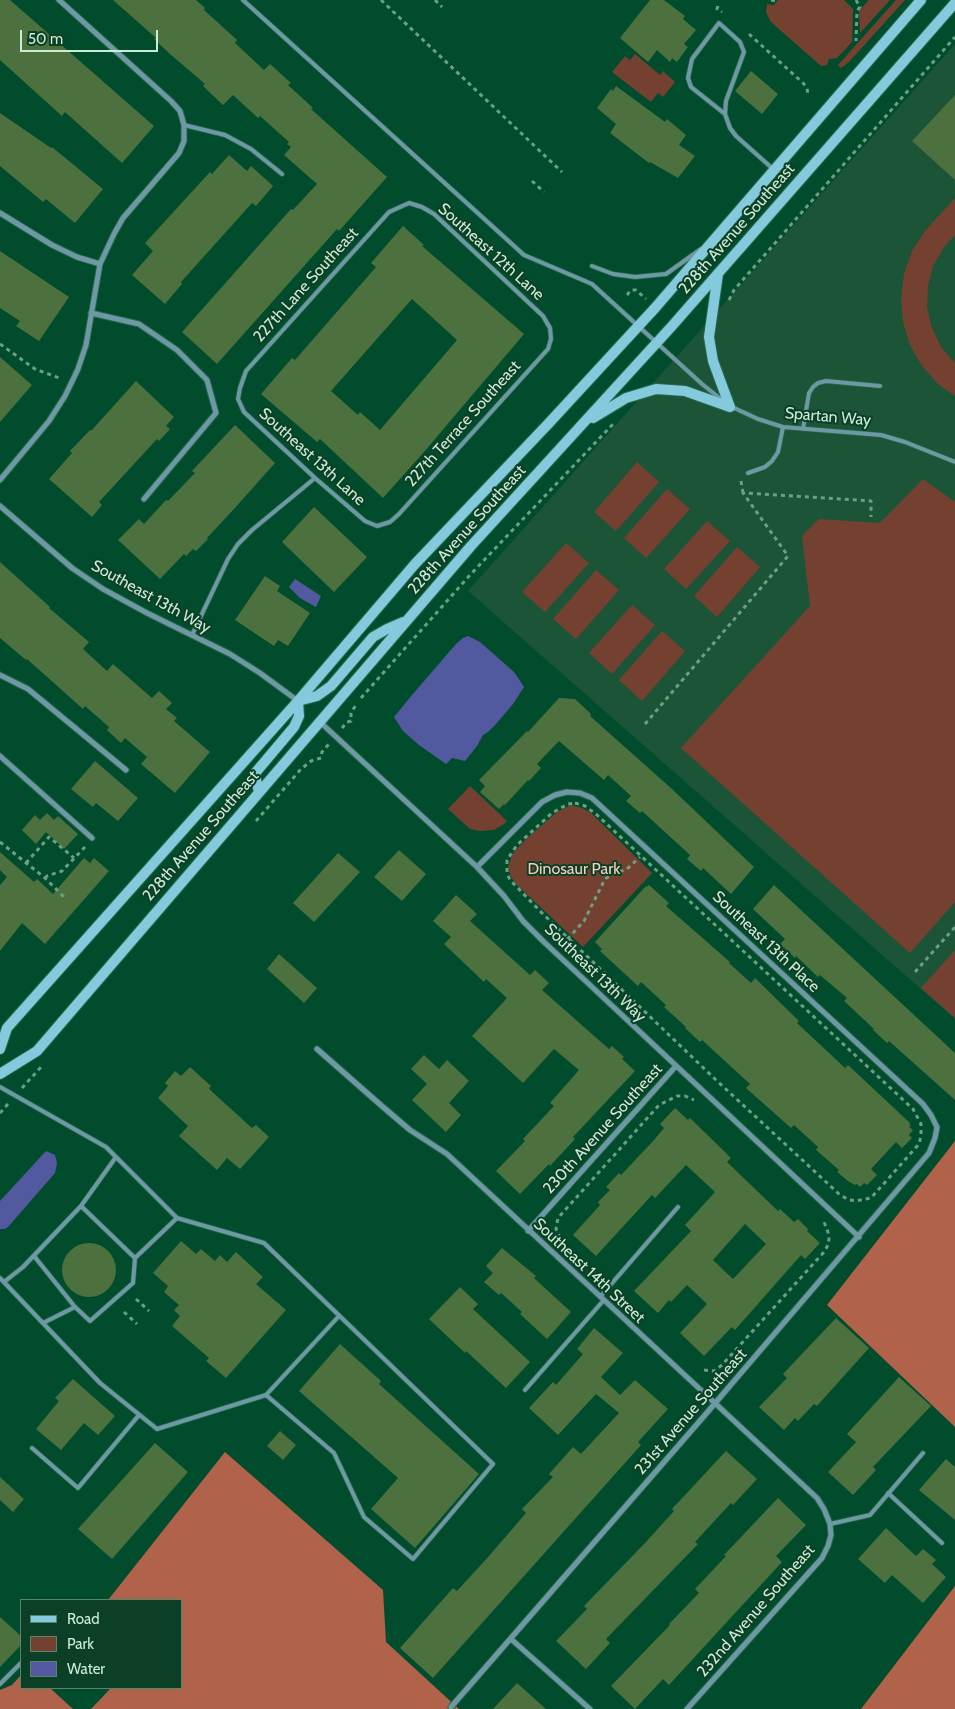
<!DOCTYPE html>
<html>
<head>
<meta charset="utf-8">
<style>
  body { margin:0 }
  #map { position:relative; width:955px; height:1709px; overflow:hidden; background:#004c2c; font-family:Cabin,sans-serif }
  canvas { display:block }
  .legend { position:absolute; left:20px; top:1599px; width:162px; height:90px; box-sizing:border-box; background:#0b3f26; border:1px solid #58846d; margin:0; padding:6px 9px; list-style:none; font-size:15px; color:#ccecd7 }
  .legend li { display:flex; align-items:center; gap:10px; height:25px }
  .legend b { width:25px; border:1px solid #58846d }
  .scale { position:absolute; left:20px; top:30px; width:138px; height:22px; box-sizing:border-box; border:2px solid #ccecd7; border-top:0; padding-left:6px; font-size:15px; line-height:18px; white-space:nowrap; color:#ccecd7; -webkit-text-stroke:4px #0b3f26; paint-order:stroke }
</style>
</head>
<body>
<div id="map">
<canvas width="955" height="1709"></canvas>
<ul class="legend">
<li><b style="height:6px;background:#85c9dd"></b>Road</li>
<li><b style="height:14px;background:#744131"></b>Park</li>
<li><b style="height:14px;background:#53599e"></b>Water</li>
</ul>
<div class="scale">50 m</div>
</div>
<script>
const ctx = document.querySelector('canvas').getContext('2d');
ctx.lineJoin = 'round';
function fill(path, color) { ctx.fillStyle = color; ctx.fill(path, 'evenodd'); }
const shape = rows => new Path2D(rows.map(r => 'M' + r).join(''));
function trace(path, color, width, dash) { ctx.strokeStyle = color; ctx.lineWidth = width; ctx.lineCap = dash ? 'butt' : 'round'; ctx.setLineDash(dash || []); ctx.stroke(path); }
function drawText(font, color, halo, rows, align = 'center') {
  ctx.font = font + ' Cabin,sans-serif'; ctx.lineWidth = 4; ctx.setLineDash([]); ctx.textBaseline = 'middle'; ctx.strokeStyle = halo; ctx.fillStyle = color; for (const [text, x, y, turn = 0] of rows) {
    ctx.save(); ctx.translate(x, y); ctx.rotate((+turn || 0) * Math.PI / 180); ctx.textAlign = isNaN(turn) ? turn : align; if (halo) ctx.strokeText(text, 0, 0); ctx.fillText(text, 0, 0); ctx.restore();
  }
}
const built = shape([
  [955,44,955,1019,468,591]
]);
const green = shape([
  [778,0,844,0,853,9,852,42,837,58,829,59,827,65,821,66,771,22,766,12,767,4,774,5],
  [868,0,890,0,860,33,859,11,868,1],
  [896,0,905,0,849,62,841,68,838,65],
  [635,54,660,75,663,71,675,82,663,97,658,93,651,102,612,72,625,56,630,60],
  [955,198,955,235,944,247,933,266,928,286,927,307,932,328,941,347,955,363,955,396,938,384,922,366,910,345,903,322,901,298,904,274,912,251,925,231],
  [637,462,659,482,616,531,594,512],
  [923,479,955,502,955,902,910,953,681,748,810,606,802,536,819,519,880,523],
  [667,489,690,509,646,558,624,538],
  [707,521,730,541,686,589,664,569],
  [566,543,589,563,545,612,522,592],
  [737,547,760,567,717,617,694,596],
  [596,570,619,590,576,639,553,619],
  [632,605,655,625,612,674,589,653],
  [662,631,685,651,642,701,619,680],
  [470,786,507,821,504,824,494,830,480,831,470,829,448,809],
  [571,805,582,808,591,813,652,873,583,947,517,885,511,877,508,867,513,853,527,838,557,812],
  [955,950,955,1018,921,988]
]);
const forest = shape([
  [955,1141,955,1427,827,1305],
  [225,1452,383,1590,386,1642,459,1709,91,1709,111,1688,181,1688,181,1600,108,1600],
  [955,1586,955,1709,861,1709],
  [21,1675,21,1688,50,1688,73,1709,0,1709,0,1690,12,1685]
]);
const water = shape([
  [295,579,321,596,316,607,300,598,289,587],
  [468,636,480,642,514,672,524,687,513,704,496,724,488,732,483,735,477,746,465,761,452,758,446,764,419,745,403,731,394,717,412,695,456,644,463,638],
  [46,1151,55,1155,57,1163,55,1173,8,1227,5,1229,0,1229,0,1201]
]);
const building = shape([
  [0,0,10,0,154,126,122,163,65,112,62,116,0,60],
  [113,0,196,0,205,8,204,10,237,40,235,43,264,70,270,64,291,83,288,85,313,108,311,109,387,177,339,231,337,229,217,364,182,332,291,209,293,210,317,184,284,155,291,147,287,144,289,142,260,116,258,118,233,95,223,105,203,86,205,84,170,54,154,39,156,38],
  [650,0,664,0,685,16,683,19,696,30,684,44,688,47,677,62,672,58,670,62,657,50,648,62,620,38],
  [751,71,778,94,762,114,735,91],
  [616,86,665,122,667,119,686,135,679,145,695,156,678,178,650,162,649,163,610,133,616,124,597,108,611,89,613,91],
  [955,95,955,180,912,141],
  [0,113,51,148,52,147,103,189,75,223,46,199,43,202,0,166],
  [229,155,247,171,251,166,273,186,256,206,252,203,181,282,182,284,165,304,132,275,153,251,145,243,210,172,212,174],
  [403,226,424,245,422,246,524,334,424,452,383,498,320,439,317,442,261,394,292,358,295,360,376,267,371,263],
  [412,299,457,340,380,430,360,412,358,415,331,391],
  [0,251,69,297,39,341,16,326,20,321,0,308],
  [0,357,32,385,0,422],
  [136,381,174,417,166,426,170,429,159,441,157,439,99,502,102,505,92,517,49,479,72,453,70,451,90,430,91,431],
  [235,425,275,463,234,509,207,538,208,539,196,551,193,549,186,556,184,554,160,579,118,540,139,519,144,524,166,500,168,501,195,473,192,471],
  [314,507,367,557,334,592,282,542],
  [0,562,50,607,49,608,89,642,83,649,107,671,113,664,152,698,159,691,172,703,166,709,177,718,174,721,210,752,175,793,141,764,147,757,125,738,121,743,107,730,109,727,85,706,83,709,27,659,26,660,0,638],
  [265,576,280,586,277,591,310,613,288,646,278,640,274,646,235,620],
  [559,698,575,699,591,714,590,716,672,789,754,867,731,894,703,868,701,871,687,859,690,855,642,811,640,813,626,801,631,796,608,775,604,780,559,741,537,764,541,768,529,781,528,780,505,805,504,804,499,809,480,792,485,786,479,780,527,731,528,732],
  [95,761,138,798,118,821,96,803,93,807,71,789],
  [47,813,54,820,58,816,78,834,64,849,46,832,36,844,22,830,35,815,40,820],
  [399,850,426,874,402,901,374,877],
  [0,852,34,882,37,879,53,894,84,858,90,863,94,858,109,871,45,944,22,923,0,951,0,885,7,877,0,870],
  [338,853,360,872,314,922,293,903],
  [649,885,669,903,666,906,730,962,729,963,751,983,755,978,799,1021,797,1023,845,1068,848,1065,910,1123,909,1124,911,1126,909,1127,913,1130,909,1135,912,1138,902,1148,896,1142,871,1169,877,1175,867,1185,864,1183,860,1187,857,1184,855,1185,848,1181,837,1172,839,1170,816,1150,818,1147,794,1125,791,1128,746,1088,750,1084,702,1040,700,1042,685,1028,686,1027,664,1007,666,1005,641,982,638,986,600,951,602,949,595,942,646,886,647,887],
  [774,885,955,1053,955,1100,889,1041,887,1043,873,1030,874,1029,844,1001,847,998,820,975,818,977,796,956,795,958,780,944,785,939,753,909],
  [456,895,477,914,470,921,530,975,535,970,549,983,542,990,609,1049,612,1046,624,1057,622,1059,635,1071,573,1137,575,1139,550,1166,549,1164,520,1194,496,1171,525,1141,523,1139,554,1106,550,1103,579,1070,554,1049,523,1083,472,1036,507,998,486,979,484,982,444,944,451,937,433,921],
  [279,954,317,988,304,1003,267,969],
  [424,1055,439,1069,447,1060,469,1081,449,1103,461,1115,446,1132,412,1100,427,1084,411,1069],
  [190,1067,211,1086,209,1089,252,1128,256,1125,269,1137,240,1169,227,1158,217,1170,179,1136,188,1126,158,1098,168,1086,165,1083,175,1071,181,1076],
  [675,1108,688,1120,690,1118,724,1151,731,1158,727,1162,778,1211,780,1209,794,1222,798,1219,808,1229,807,1231,820,1243,805,1259,801,1255,735,1330,732,1327,704,1356,680,1333,707,1304,687,1285,671,1302,669,1300,658,1313,634,1291,691,1231,685,1225,715,1192,686,1165,655,1198,652,1195,596,1256,573,1235,600,1205,598,1202,610,1190,606,1187,619,1173,621,1175,654,1140,664,1128,660,1124],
  [745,1224,766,1244,733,1279,713,1260],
  [181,1241,196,1254,201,1249,215,1261,220,1255,227,1262,236,1252,263,1277,256,1284,286,1310,226,1378,206,1361,209,1358,172,1326,180,1316,174,1310,179,1305,164,1292,168,1286,153,1273],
  '62 1270a27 27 0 1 1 54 0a27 27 0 1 1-54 0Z',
  [502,1248,536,1276,534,1278,571,1312,547,1339,520,1314,522,1312,501,1293,499,1295,484,1282,493,1273,486,1266],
  [460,1287,478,1304,473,1309,530,1362,506,1388,466,1351,465,1353,429,1319],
  [836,1318,869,1348,817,1406,814,1404,798,1421,795,1418,784,1430,759,1407,787,1378,783,1374],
  [594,1328,623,1353,601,1377,620,1395,635,1380,668,1409,638,1442,641,1445,433,1678,400,1648,453,1588,457,1591,489,1556,526,1513,522,1509,553,1477,549,1474,573,1447,581,1454,619,1413,596,1394,558,1435,529,1408,553,1382,556,1385,583,1354,577,1349],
  [340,1344,381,1381,379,1384,479,1474,415,1548,371,1509,398,1478,299,1391],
  [899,1377,931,1406,873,1467,876,1470,853,1495,828,1472,856,1442,847,1434],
  [73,1379,115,1416,98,1435,84,1423,61,1450,36,1429,59,1401,55,1398],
  [280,1431,296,1445,283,1460,267,1446],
  [155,1443,188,1472,112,1559,78,1529],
  [726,1451,757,1479,733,1505,731,1503,695,1542,698,1544,606,1639,610,1643,586,1669,556,1641,587,1609,584,1606,645,1543,674,1511,672,1509],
  [946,1459,955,1467,955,1520,919,1490],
  [0,1477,24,1499,13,1512,0,1500],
  [778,1498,806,1525,776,1556,782,1562,669,1685,663,1679,635,1709,611,1686,670,1625,669,1624,699,1593,695,1589,726,1556,724,1555],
  [886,1528,916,1556,923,1549,936,1560,932,1564,946,1577,923,1603,892,1575,885,1583,858,1559],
  [0,1617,21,1636,21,1645,0,1667],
  [517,1683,546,1709,493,1709]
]);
const path = shape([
  [381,0,562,172],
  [435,0,442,7],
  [771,0,777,1],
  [856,0,860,7,857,11,856,41],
  [718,6,717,9,722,12],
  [749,34,803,83,807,88,808,95],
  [532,181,544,192],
  [627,295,631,290,636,290,646,299],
  [729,300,734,290,955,37],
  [0,344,35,369,62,379],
  [741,481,743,493],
  [361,698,470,575,614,423],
  [645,724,788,556,743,493,871,501,871,517],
  [342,728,347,722,351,721,351,713,357,703],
  [575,803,585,806,597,815,913,1109,921,1124,921,1136,919,1144,871,1198,855,1201,847,1199,839,1194,715,1079,543,914,510,880,507,873,507,860,517,845,552,813,568,804,575,803],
  [256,821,301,769,311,761,321,758,322,752,329,744],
  [0,842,45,878,66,899],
  [26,863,49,837,74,858],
  [45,878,47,876,62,871,85,847],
  [562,945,584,921,605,879,611,875,627,869,640,857],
  [915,972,955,927],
  [22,1088,41,1067],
  [0,1113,8,1104],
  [560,1238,556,1229,558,1218,659,1105,677,1096,685,1096,694,1100],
  [136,1299,149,1311],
  [124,1312,137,1324],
  [704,1370,714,1371,722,1365,824,1252,828,1245,829,1239,828,1232,824,1222]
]);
const service = shape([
  [243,0,524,255,592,284,702,384,722,400],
  [725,114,691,87,688,78,692,59,719,23,740,42,744,52,726,101,725,114,730,128,736,136,773,169],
  [184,125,225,135,251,149,282,174],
  [409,203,422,207,434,214,543,316,550,328,551,339,548,349,399,514,390,522,377,526,365,521,315,478,244,412,238,399,240,388,246,371,389,212,409,203],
  [592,266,613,274,635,277,666,274,701,249],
  [732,407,758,419,783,427,881,435,905,442,955,462],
  [803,429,809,393,813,387,818,383,826,381,880,386],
  [748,473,765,467,772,461,778,452,783,427],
  [192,635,228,559,238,544,252,530,315,478],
  [0,1087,106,1147,177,1218,264,1243,493,1464,413,1559,364,1517,334,1453,266,1395,339,1316],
  [81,1206,135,1258,177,1218],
  [34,1256,75,1307,90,1321,133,1283,135,1258],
  [0,1278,100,1383,157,1429,266,1395],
  [4,1282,23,1267,81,1206,116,1157],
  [600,1297,678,1207],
  [43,1323,75,1307],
  [525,1390,603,1301],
  [32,1448,78,1488,139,1415],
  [888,1493,942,1543],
  [830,1524,870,1515,923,1453],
  [0,1684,21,1663]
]);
const minor = shape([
  [0,213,52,245,77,257,100,264],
  [91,313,139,324,177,350,207,380,216,413,144,499],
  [0,480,49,421,65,396,78,369,86,345,100,264,114,234,123,218,179,153,184,141,184,125,180,111,171,101,59,0],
  [0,506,72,568,103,589,147,613,230,654,260,673,298,701],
  [0,675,28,689,126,770],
  [320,722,477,867,504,896,523,921,544,942,859,1237],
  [0,756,92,838],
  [317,1049,383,1107,410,1130,447,1154,817,1498,824,1509,830,1524,831,1535,828,1546,822,1558,687,1709],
  [528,1231,676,1066],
  [511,1639,590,1709],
  [451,1707,705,1415,929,1153,935,1138,937,1127,931,1115,923,1104,592,798,580,793,567,792,555,795,542,802,477,867]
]);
const secondary = shape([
  [718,274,709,337,713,361,730,407],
  [593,418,626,398,656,389,685,391,730,407],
  [259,792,255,776,256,772,294,727,299,716,298,701,317,696,331,686,373,637,387,629,403,622],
  [0,1049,7,1028,298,701,415,564,549,423,655,308,921,0],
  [0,1074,37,1051,471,546,672,326,955,3]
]);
const streetNames = [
  ["228th Avenue Southeast",737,229,-49],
  ["Southeast 12th Lane",491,252,42],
  ["227th Lane Southeast",306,285,-48],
  ["Spartan Way",828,417,5],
  ["227th Terrace Southeast",463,424,-48],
  ["Southeast 13th Lane",312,457,42],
  ["228th Avenue Southeast",467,530,-48],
  ["Southeast 13th Way",151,597,29],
  ["228th Avenue Southeast",201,836,-49],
  ["Southeast 13th Place",766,942,43],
  ["Southeast 13th Way",595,973,44],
  ["230th Avenue Southeast",603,1129,-48],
  ["Southeast 14th Street",589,1271,43],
  ["231st Avenue Southeast",691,1412,-49],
  ["232nd Avenue Southeast",756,1611,-49]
];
const parkNames = [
  ["Dinosaur Park",574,869]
];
fill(built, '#1b5437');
fill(green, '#744131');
fill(forest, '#b1624a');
fill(water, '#53599e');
fill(building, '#4c713e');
trace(service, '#25694b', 5.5);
trace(minor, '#25694b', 7);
trace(secondary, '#25694b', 12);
trace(path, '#6ba086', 3, [4, 4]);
trace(service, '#6e98a4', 4);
trace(minor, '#6e98a4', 5);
trace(secondary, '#85c9dd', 10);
drawText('16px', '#ccecd7', '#0b3f26', streetNames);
drawText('16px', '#fbcdbf', '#0b3f26', parkNames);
</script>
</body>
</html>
